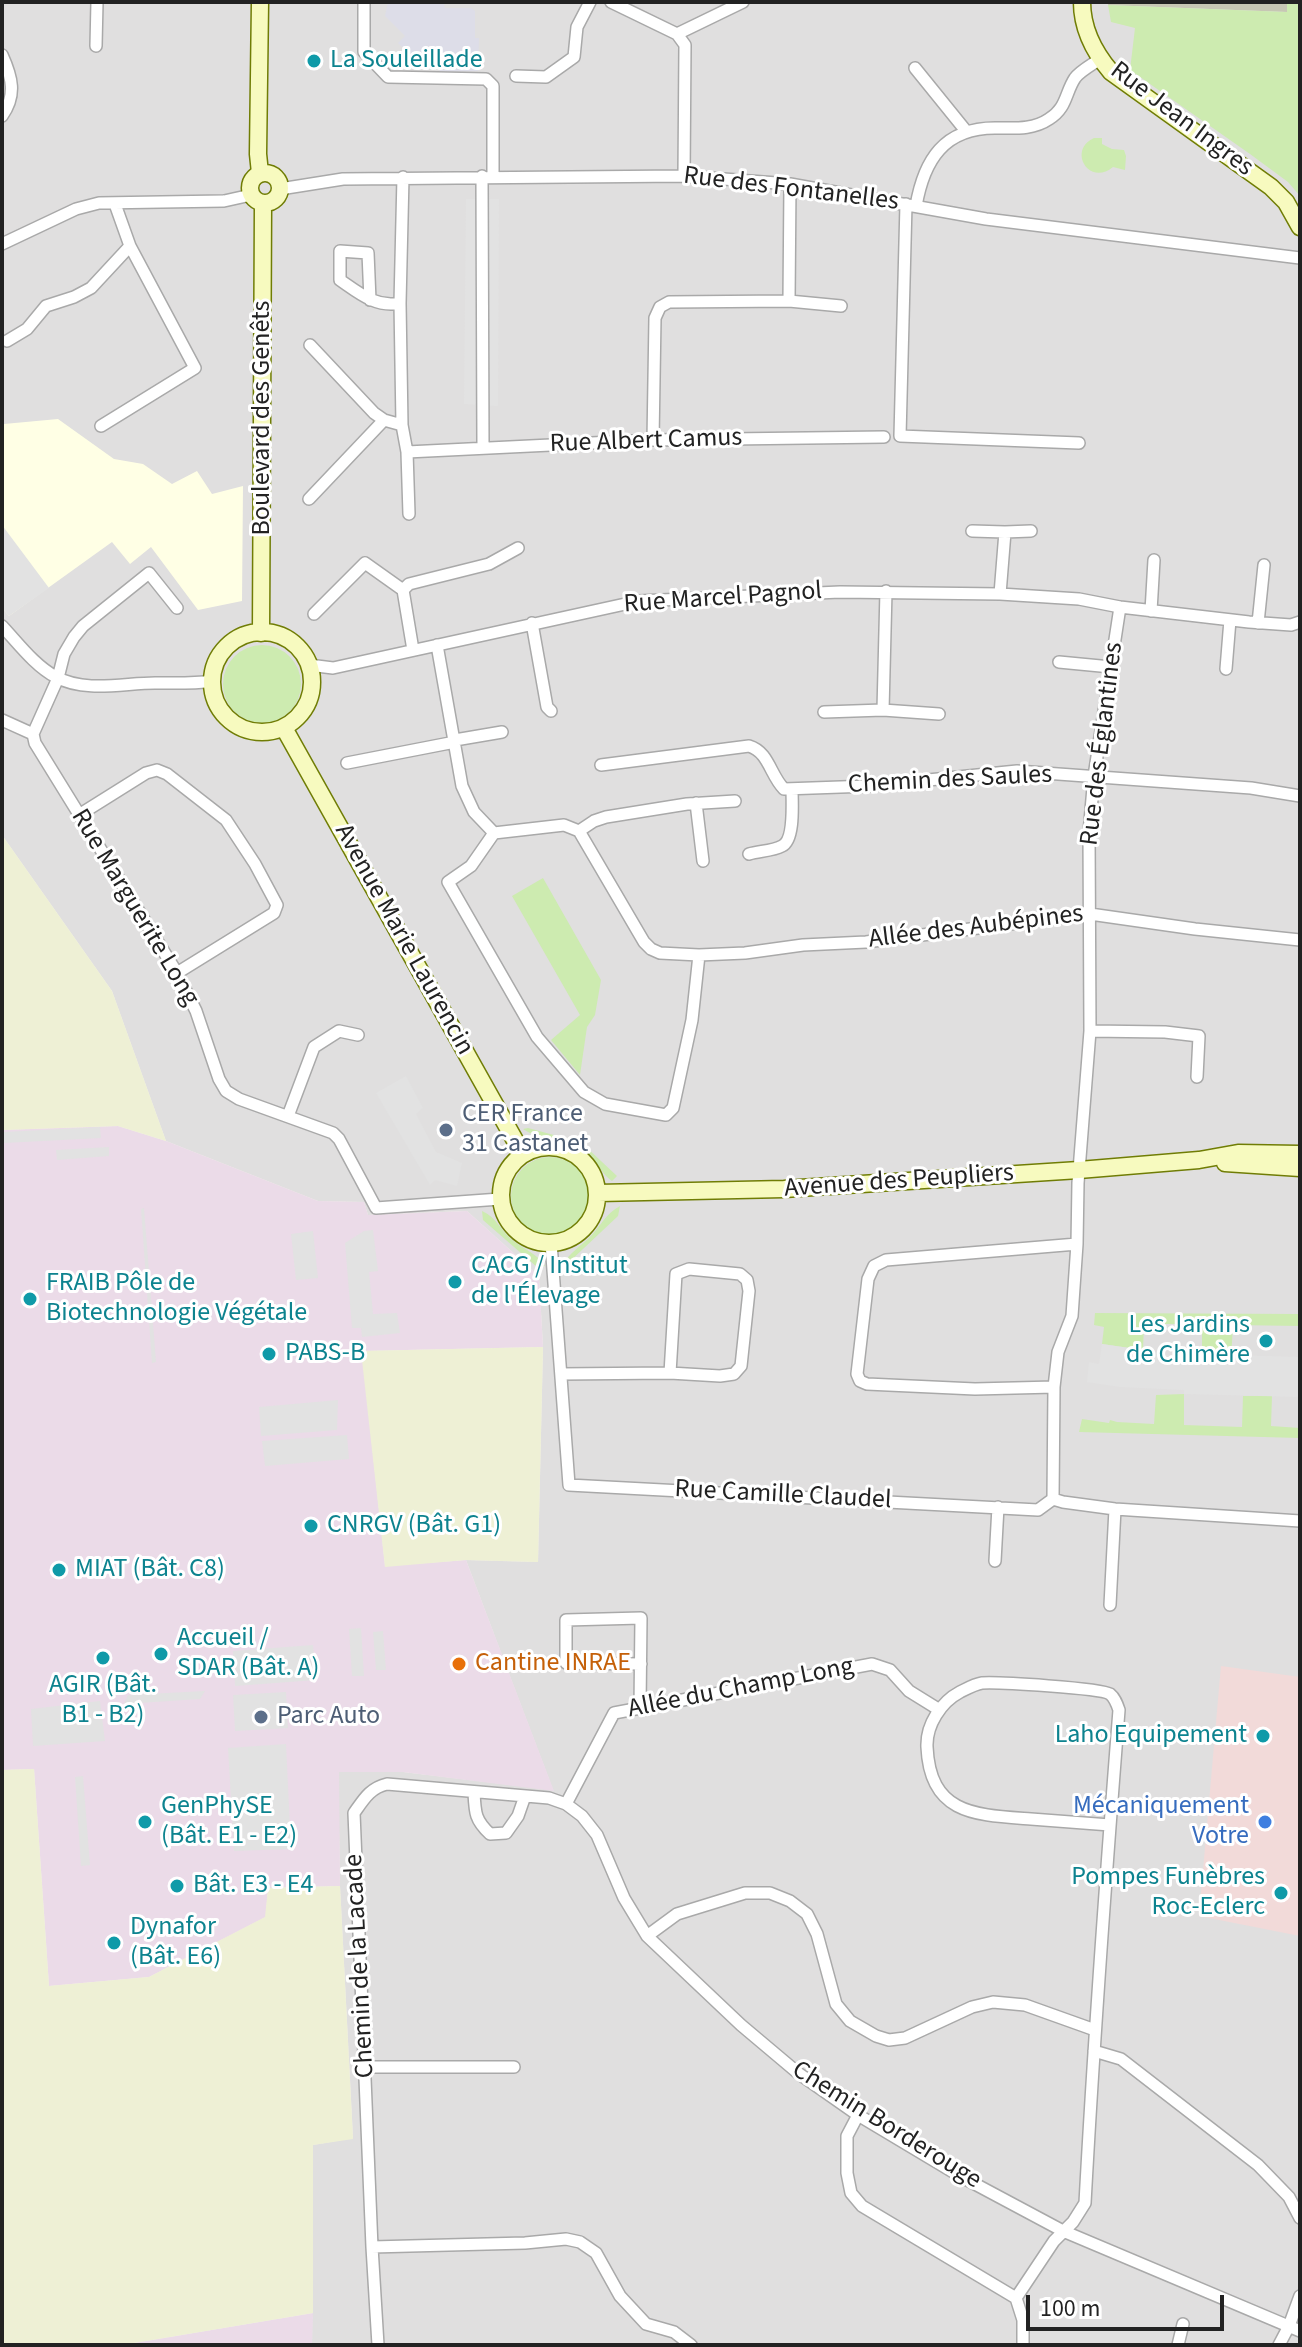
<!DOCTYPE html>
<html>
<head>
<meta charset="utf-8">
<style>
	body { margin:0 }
	#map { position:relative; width:1302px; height:2347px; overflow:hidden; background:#f2efe9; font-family:"Source Sans 3",sans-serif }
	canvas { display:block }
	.frame { position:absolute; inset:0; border:4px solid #222; pointer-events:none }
	.scale { position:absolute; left:1026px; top:2295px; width:198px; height:36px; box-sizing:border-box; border:4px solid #222; border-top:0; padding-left:10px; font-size:24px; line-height:28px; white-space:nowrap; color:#222; -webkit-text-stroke:6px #fff; paint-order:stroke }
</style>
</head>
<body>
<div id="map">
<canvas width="1302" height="2347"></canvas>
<div class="frame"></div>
<div class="scale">100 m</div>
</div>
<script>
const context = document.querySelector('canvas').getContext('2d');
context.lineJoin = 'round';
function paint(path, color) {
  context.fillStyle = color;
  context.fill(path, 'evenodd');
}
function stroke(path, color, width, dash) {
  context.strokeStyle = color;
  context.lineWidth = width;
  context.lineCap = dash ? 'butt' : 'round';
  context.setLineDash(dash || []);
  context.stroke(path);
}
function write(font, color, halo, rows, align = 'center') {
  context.font = font + ' "Source Sans 3",sans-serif';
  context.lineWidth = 6;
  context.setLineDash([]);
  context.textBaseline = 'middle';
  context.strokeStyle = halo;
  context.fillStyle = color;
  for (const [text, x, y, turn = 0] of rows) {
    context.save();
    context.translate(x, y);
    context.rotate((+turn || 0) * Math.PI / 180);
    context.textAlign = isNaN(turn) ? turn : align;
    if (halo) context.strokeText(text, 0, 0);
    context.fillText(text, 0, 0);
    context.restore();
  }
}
paint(new Path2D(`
	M2 2H1300V2345H312L313 2145 353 2138 340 1886 338 1772H403L553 1790 466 1560 538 1562 543 1347 539 1276 467 1211 368 1215 364 1202 318 1201 166 1141 112 991 2 835Z`), '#e0dfdf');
paint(new Path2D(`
	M1221 1666 1300 1677V1936L1199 1916Z`), '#f2dad9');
paint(new Path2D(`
	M118 1126 166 1141 318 1201 364 1202 368 1215 467 1211 539 1276 543 1347 362 1351 385 1566 466 1560 554 1791 403 1772H339L340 1886 268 1888 266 1917 149 1977 49 1986 34 1769 2 1770V1130Z
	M313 2313 312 2345H122Z`), '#ebdbe8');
paint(new Path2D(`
	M58 419 114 459 143 464 172 484 197 471 212 494 243 486 242 601 198 610 151 547 130 564 112 542 9 616 2 608V453L4 424Z`), '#ffffe5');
paint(new Path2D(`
	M1109 2H1287V12L1108 5Z`), '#c7c7b4');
paint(new Path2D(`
	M2 835 112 991 166 1141 118 1126 2 1130Z
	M543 1347 538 1562 466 1560 385 1567 361 1351Z
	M34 1769 49 1986 149 1977 265 1917 268 1888 340 1886 353 2139 313 2145V2313L122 2345H2V1770Z`), '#eef0d5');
paint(new Path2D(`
	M1287 2H1300V196L1288 182 1250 154 1130 70 1135 28 1111 22 1108 5 1287 12Z
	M1094 138H1102V144L1112 149 1124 150 1126 156 1125 170 1113 167C1089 187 1067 150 1094 138Z
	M223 684a39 39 0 1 1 78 0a39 39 0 1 1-78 0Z
	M543 878 601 980 595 1015 587 1027 580 1075 551 1040 580 1015 512 896Z
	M528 1128 576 1141 585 1146 617 1176 612 1181C598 1171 594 1153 578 1144 560 1136 540 1141 523 1129Z
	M511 1196a39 39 0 1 1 78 0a39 39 0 1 1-78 0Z
	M620 1206 618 1216 566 1265H562C570 1253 579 1247 589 1238 601 1226 605 1214 620 1206Z
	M482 1211C496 1217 500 1229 510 1238 522 1249 536 1252 545 1266L537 1267 483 1220Z
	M1095 1313 1300 1314V1326L1233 1325 1231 1359H1215L1214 1355H1202V1324H1144L1143 1350 1102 1344 1104 1327 1094 1325Z
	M1184 1394V1425L1242 1427 1243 1396H1272L1271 1426 1300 1428V1438L1079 1432 1082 1419 1109 1423 1110 1420 1117 1422 1154 1424 1156 1395Z`), '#cdebb0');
paint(new Path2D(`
	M466 199H499L498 406 464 404Z
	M2 525 49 588 9 616 2 608Z
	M406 1076 423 1108 416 1114 436 1152 462 1163 457 1186 435 1180 430 1185 376 1093Z
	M100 1127 101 1138 4 1143V1132Z
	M109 1147V1156L57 1160 56 1150Z
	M144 1208 156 1362 152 1363 141 1209Z
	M373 1230 378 1271 369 1272 373 1314 397 1313 400 1333 362 1337 361 1328H352L345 1243 364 1231Z
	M313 1231 318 1278 296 1280 291 1234Z
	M1102 1344 1143 1350 1144 1355H1214L1215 1359H1231V1355L1300 1357V1397L1184 1394V1390L1120 1387 1087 1382 1089 1362 1099 1364Z
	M338 1400 337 1430 261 1436 259 1407Z
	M347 1435 349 1459 265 1466 262 1441Z
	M361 1628 364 1676H352L349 1629Z
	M383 1631 386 1670H376L373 1632Z
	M313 1645 316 1680 235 1686 233 1651Z
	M205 1691 200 1699 124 1704 128 1695Z
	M286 1692 288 1728 235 1731 233 1695Z
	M100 1701 105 1741 33 1746 31 1709Z
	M286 1744 291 1849 234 1851 228 1748Z
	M83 1776 90 1865 81 1866 75 1777Z`), '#e2e2e2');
paint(new Path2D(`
	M388 2 444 4 445 8H471L475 11V38H479L478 71 441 72 421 52 414 59 398 43 405 36 385 16Z`), '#dddde8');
const street = new Path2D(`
	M364 2V52L388 77 486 79 493 86V176
	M611 2 677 34 685 45 684 176
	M677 34 743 2
	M96 46 97 2
	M2 55C12 77 17 95 2 116
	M915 68 966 131
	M516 76 546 77 574 57 577 27 590 2
	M482 176 483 448
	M403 177 400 303 402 425 407 452 653 440 884 437
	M280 189 343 179 684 176 790 184 986 219 1300 258
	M906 204 900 436 1079 443
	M916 206C924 160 944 128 995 128 1014 128 1033 130 1049 119 1067 108 1065 93 1075 78 1080 71 1093 64 1100 59
	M2 244 76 209 99 203 224 201 251 195
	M370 300 368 253 340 251V280C359 293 376 308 400 303
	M789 301 841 306
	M7 341 27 329 46 306 74 297 91 288 130 246
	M310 345 374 413 384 420 402 425
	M101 426 195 368 130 246 115 204
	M653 440 655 318 660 307 669 302 789 301 790 184
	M407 452 409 514
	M309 499 384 420
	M972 531 1005 532
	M1000 594 1005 532 1031 531
	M1151 611 1154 560
	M314 614 365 563 403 590
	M532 623 547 707 551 711
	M1258 623 1264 565
	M2 626C18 643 35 666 56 677 86 693 124 683 155 683 175 683 192 684 212 681
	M437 645 462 786 474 812 494 833 564 825 579 831 644 942 651 949 660 953 699 955 745 953 803 945 866 942 1090 914 1195 929 1300 940
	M413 650 403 590 409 584 489 564 518 548
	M1059 662 1111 667
	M309 665 333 668 639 601 840 592 1000 594 1079 599 1120 607 1249 622 1291 625 1300 622
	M1226 669 1230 620
	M883 710 886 591
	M824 712 883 710 939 714
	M2 720 33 734
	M33 734 35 743 177 973 196 1011 219 1079 226 1091 239 1099 333 1133 339 1139 376 1208 500 1199
	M33 734 58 678 64 654 74 637 83 626 149 573 177 608
	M455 740 502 732
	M347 763 455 742
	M601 765 749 746C769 752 770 775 784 789L869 786 1017 771 1251 788 1300 796
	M696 803 703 861
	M79 815 146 773 157 770 167 774 226 820 255 864 277 905 274 913 177 973
	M579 831 594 821 606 817 687 804 735 801
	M494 833 471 866 448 882 537 1037 584 1092 605 1104 666 1115 673 1108 692 1020 699 955
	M749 854C759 851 773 851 782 846 795 840 792 802 792 789
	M1090 1031 1165 1032 1199 1036 1197 1077
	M288 1116 314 1047 339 1031 358 1035
	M551 1243 569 1485 1038 1510 1053 1499 1063 1502 1115 1509 1300 1521
	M561 1374 670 1373 720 1376 734 1374 741 1366 749 1291 747 1280 740 1274 689 1269 676 1274 670 1373
	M1054 1387 975 1389 867 1384 860 1381 857 1374 868 1279 874 1266 886 1260 1077 1244
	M1053 1499 1054 1387 1058 1352 1072 1316 1077 1244 1078 1183 1090 1031 1089 833 1094 776 1120 607
	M995 1561 998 1507
	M1110 1605 1115 1509
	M640 1707 641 1618 566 1620V1663L641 1664
	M474 1792C475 1813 475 1820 490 1834L506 1833 518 1816 525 1796
	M566 1804 614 1713 872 1664 890 1670 909 1691 938 1709
	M647 1936 677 1914 745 1893H770L790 1901 807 1914 817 1934 836 2004 850 2021 876 2036 889 2040 905 2038 972 2007 993 2002 1025 2005 1095 2030
	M1094 2051 1121 2059 1258 2165 1289 2197 1300 2218
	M365 2067H514
	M858 2115 847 2136V2173L851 2193 862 2206 1016 2298
	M372 2247 525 2243 566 2239 580 2242 596 2253 620 2296 646 2324 674 2332 691 2345
	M378 2345 372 2247 354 1813C364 1799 370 1788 387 1784L549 1798 566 1804 582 1816 597 1835 624 1898 647 1936 741 2025 798 2073 858 2115 960 2176 1063 2231 1300 2331
	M1023 2345V2320L1016 2298 1054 2241 1073 2222 1085 2203C1094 2038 1106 1874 1119 1710 1117 1704 1115 1698 1110 1694 1100 1688 998 1682 982 1683 975 1684 966 1689 960 1692 941 1702 926 1725 927 1747 930 1815 976 1815 1031 1819 1057 1821 1084 1823 1110 1825
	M1178 2345 1183 2324
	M1279 2345 1289 2326 1300 2296`);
const secondary = new Path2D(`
	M1082 2C1082 29 1094 52 1111 72L1271 187 1286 202 1300 227
	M250 188a15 15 0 1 1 30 0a15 15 0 1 1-30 0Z
	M260 173 258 154 260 2
	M212 682a50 50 0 1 1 100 0a50 50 0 1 1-100 0Z
	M261 633 263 204
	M284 728 522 1153
	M501 1195a48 48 0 1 1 96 0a48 48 0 1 1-96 0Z
	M1225 1163 1300 1168
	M598 1193 784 1189 1079 1170 1199 1160 1238 1153 1300 1154`);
stroke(street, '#a9a9a9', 14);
stroke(secondary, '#707d05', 19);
stroke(street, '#fff', 11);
stroke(secondary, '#f7fabf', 16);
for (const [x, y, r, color] of [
	[314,61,8,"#0f9aa8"],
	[446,1130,8,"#5c6f8a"],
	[455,1282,8,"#0f9aa8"],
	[30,1299,8,"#0f9aa8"],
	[1266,1341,8,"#0f9aa8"],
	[269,1354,8,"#0f9aa8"],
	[311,1526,8,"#0f9aa8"],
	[59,1570,8,"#0f9aa8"],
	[161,1654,8,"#0f9aa8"],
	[103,1658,8,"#0f9aa8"],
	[459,1664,8,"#e8710a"],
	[261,1717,8,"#5c6f8a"],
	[1263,1736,8,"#0f9aa8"],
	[145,1822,8,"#0f9aa8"],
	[1265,1822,8,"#3f7fe0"],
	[177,1886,8,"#0f9aa8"],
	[1281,1893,8,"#0f9aa8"],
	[114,1943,8,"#0f9aa8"]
]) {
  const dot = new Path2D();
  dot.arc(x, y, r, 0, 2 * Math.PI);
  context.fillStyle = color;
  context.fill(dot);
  stroke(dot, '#fff', 3);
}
write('26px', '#0d838f', '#fff', [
	["La Souleillade",330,61],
	["CACG / Institut",471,1267],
	["de l'Élevage",471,1297],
	["FRAIB Pôle de",46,1284],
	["Biotechnologie Végétale",46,1314],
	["Les Jardins",1250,1326,"right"],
	["de Chimère",1250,1356,"right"],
	["PABS-B",285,1354],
	["CNRGV (Bât. G1)",327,1526],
	["MIAT (Bât. C8)",75,1570],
	["Accueil /",177,1639],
	["SDAR (Bât. A)",177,1669],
	["AGIR (Bât.",103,1686,"center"],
	["B1 - B2)",103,1716,"center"],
	["Laho Equipement",1247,1736,"right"],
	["GenPhySE",161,1807],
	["(Bât. E1 - E2)",161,1837],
	["Pompes Funèbres",1265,1878,"right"],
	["Roc-Eclerc",1265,1908,"right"],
	["Bât. E3 - E4",193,1886],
	["Dynafor",130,1928],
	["(Bât. E6)",130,1958]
], 'left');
write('26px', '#222', '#fff', [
	["Rue Jean Ingres",1181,120,37],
	["Rue des Fontanelles",791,190,7],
	["Boulevard des Genêts",263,418,-90],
	["Rue Albert Camus",646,442,-2],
	["Rue Marcel Pagnol",723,599,-4],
	["Rue des Églantines",1103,744,-83],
	["Chemin des Saules",950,781,-3],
	["Rue Marguerite Long",134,908,59],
	["Allée des Aubépines",976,928,-7],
	["Avenue Marie Laurencin",403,940,61],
	["Avenue des Peupliers",899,1182,-4],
	["Rue Camille Claudel",783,1496,3],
	["Allée du Champ Long",741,1689,-11],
	["Chemin de la Lacade",361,1966,-93],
	["Chemin Borderouge",886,2126,32]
]);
write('26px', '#4e5e75', '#fff', [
	["CER France",462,1115],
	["31 Castanet",462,1145],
	["Parc Auto",277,1717]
], 'left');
write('26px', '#c56008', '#fff', [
	["Cantine INRAE",475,1664]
], 'left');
write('26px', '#366cbe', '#fff', [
	["Mécaniquement",1249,1807],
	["Votre",1249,1837]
], 'right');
</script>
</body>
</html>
